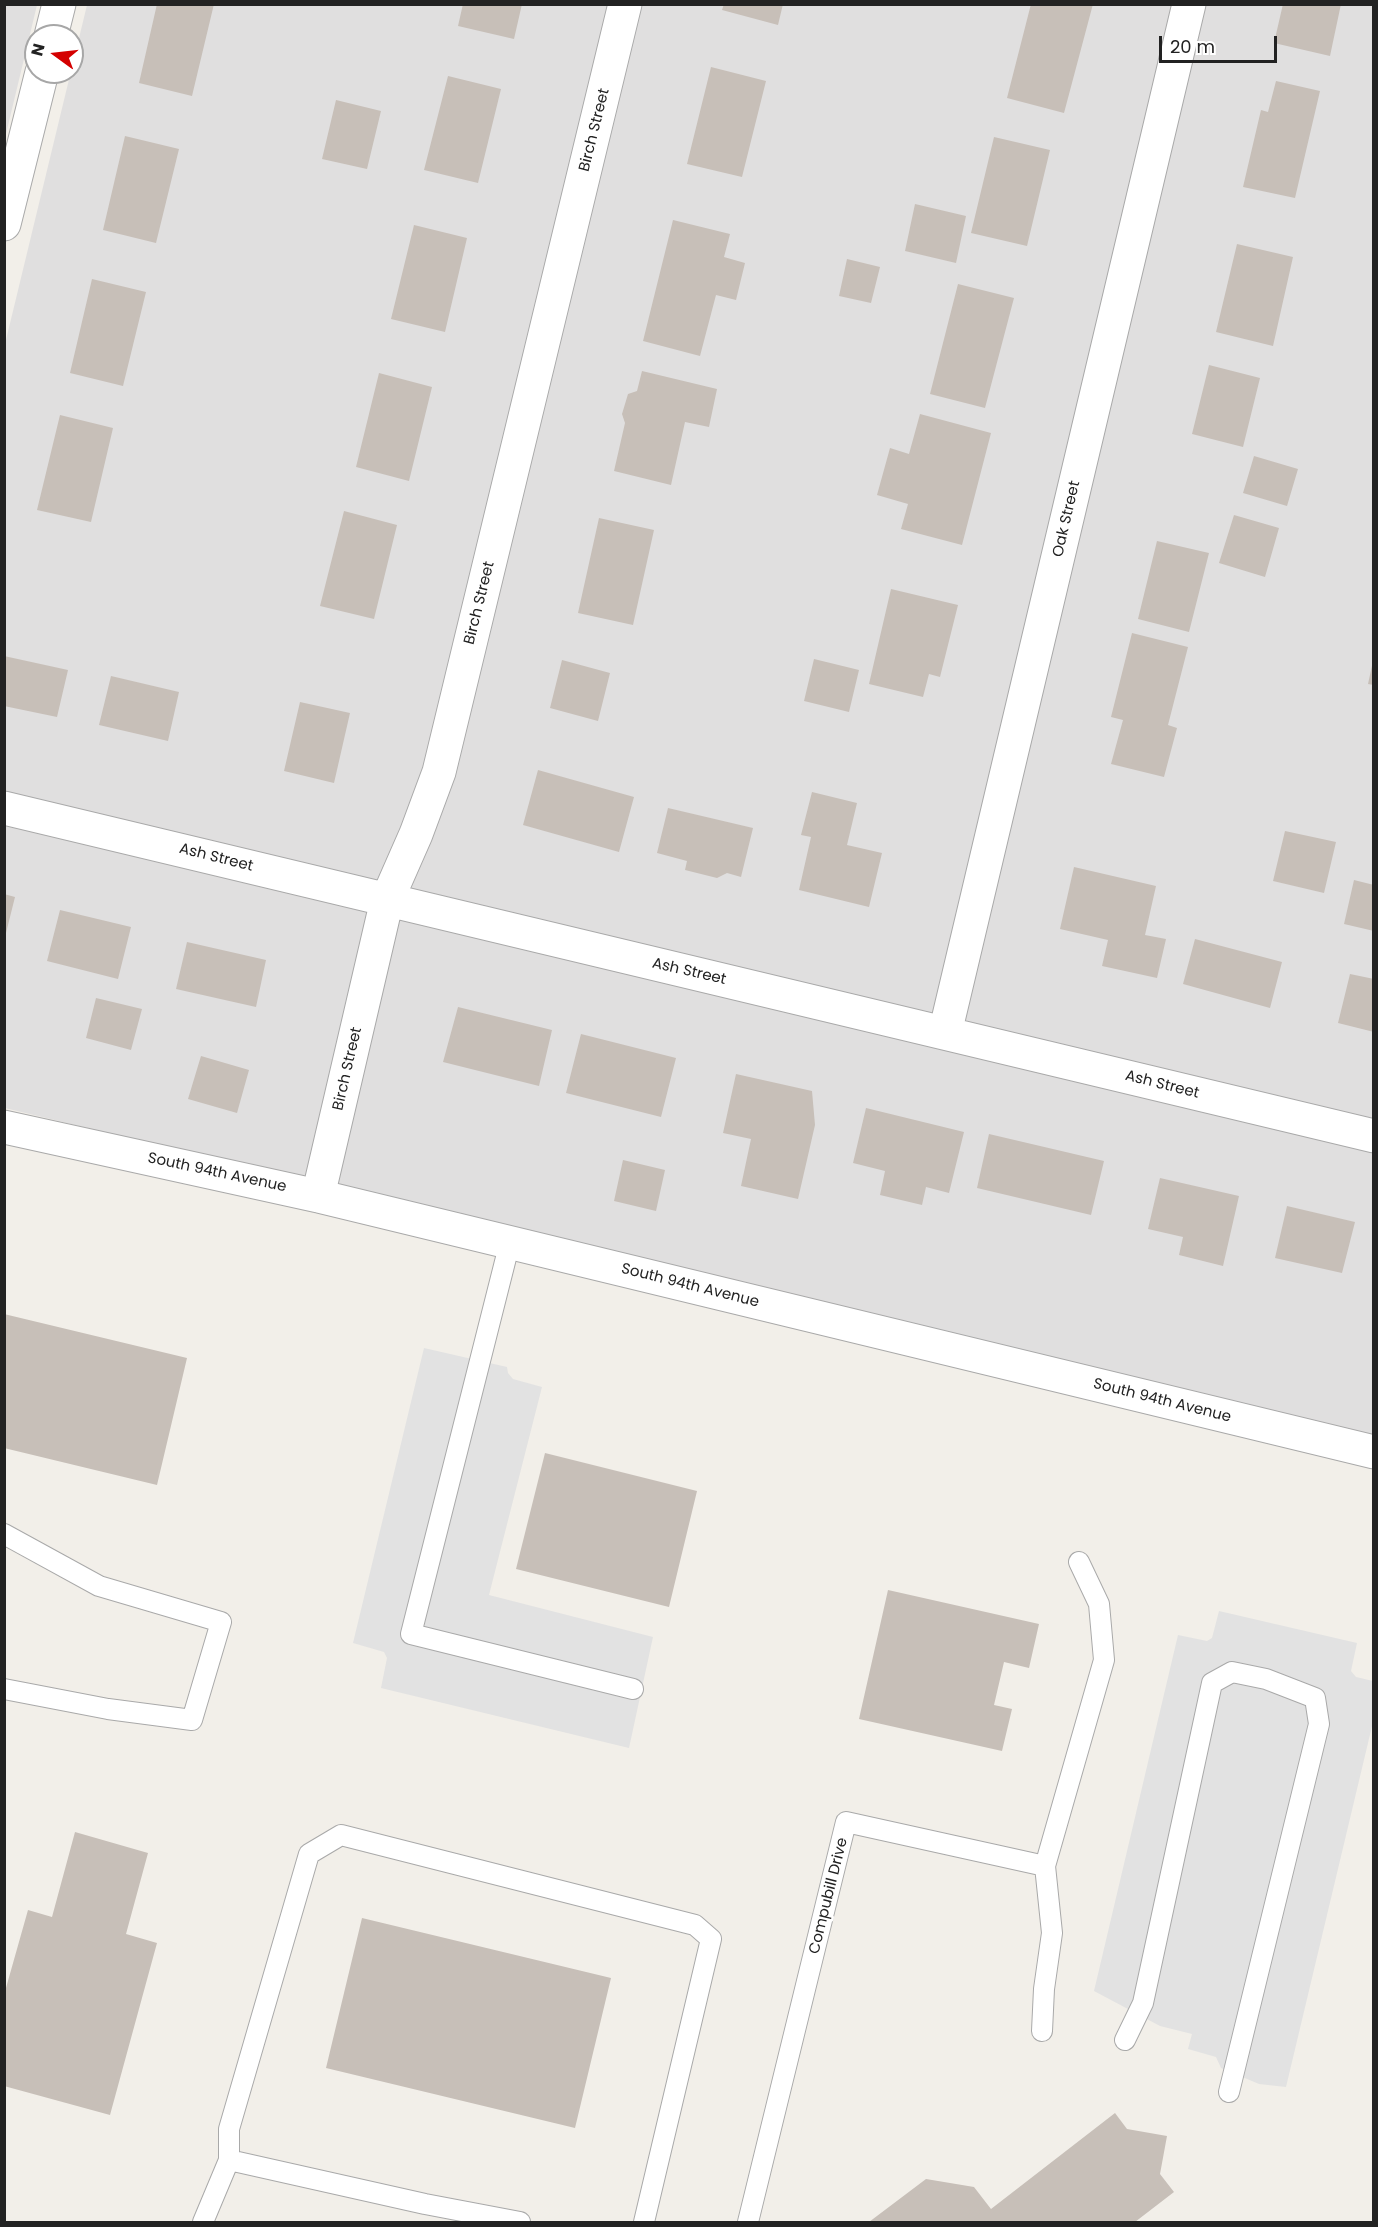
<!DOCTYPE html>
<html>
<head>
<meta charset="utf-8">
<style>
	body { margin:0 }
	#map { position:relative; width:1378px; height:2227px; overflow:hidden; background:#f2efe9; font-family:Poppins,sans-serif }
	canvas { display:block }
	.frame { position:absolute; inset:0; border:6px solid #222; pointer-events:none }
	.north { position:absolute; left:24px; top:24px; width:60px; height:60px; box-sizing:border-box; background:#fff; border:2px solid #a7a7a7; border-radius:50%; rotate:285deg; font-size:16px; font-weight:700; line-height:24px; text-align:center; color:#222 }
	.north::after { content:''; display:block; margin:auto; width:21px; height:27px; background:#d40000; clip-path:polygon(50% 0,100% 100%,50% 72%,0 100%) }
	.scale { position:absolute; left:1159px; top:36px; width:118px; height:27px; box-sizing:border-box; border:3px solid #222; border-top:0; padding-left:8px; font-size:18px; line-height:21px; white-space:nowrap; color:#222; -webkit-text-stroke:4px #fff; paint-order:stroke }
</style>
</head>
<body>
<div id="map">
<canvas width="1378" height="2227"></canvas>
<div class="frame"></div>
<div class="north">N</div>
<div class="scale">20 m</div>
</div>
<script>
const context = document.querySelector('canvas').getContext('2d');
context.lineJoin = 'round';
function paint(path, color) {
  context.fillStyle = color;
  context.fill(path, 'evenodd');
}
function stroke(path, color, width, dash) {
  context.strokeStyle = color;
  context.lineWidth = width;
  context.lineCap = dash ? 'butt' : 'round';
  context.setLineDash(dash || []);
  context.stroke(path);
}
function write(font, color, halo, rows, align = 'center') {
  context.font = font + ' Poppins,sans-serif';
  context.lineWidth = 5;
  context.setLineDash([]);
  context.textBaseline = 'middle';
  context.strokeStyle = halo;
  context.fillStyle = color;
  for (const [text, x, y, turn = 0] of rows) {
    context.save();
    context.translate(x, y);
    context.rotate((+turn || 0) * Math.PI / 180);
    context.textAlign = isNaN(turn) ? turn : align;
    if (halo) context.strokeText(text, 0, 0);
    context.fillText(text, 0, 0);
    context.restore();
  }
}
paint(new Path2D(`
	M5 4 37 5 5 138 4 5Z
	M87 5H1373V1440L5 1108V344Z`), '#e0dfdf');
paint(new Path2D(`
	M424 1348 507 1367 508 1373 513 1379 542 1387 489 1595 653 1637 629 1748 381 1688 387 1658 384 1652 353 1643Z
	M1219 1611 1357 1643 1351 1671 1356 1677 1373 1681V1722L1286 2087 1259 2084 1221 2068 1216 2057 1188 2049 1192 2034 1160 2026 1094 1991 1178 1635 1207 1641 1212 1638Z`), '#e2e2e2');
paint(new Path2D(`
	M157 4H214L192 96 139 83Z
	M463 4H522L514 39 458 26Z
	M724 4H783L778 25 722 10Z
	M1031 4H1093L1064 113 1007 98Z
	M1283 4H1341L1330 56 1274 43Z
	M711 67 766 81 742 177 687 164Z
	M448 76 501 89 478 183 424 170Z
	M1276 81 1320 91 1295 198 1243 187 1261 110 1268 112Z
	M336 100 381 111 367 169 322 159Z
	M125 136 179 149 156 243 103 230Z
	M994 137 1050 150 1027 246 971 233Z
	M915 204 966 216 956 263 905 251Z
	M673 220 730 234 724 257 745 263 736 300 716 295 700 356 643 341Z
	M414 225 467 238 445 332 391 319Z
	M1237 244 1293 257 1273 346 1216 332Z
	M847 259 880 267 871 303 839 296Z
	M92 279 146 292 123 386 70 373Z
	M958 284 1014 298 985 408 930 394Z
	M1209 365 1260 378 1243 447 1192 434Z
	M642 371 717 389 709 427 685 422 671 485 614 471 625 423 622 414 628 394 637 391Z
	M379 373 432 387 409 481 356 467Z
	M920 414 991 433 962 545 901 529 908 504 877 495 890 448 909 454Z
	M60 415 113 428 91 522 37 510Z
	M1254 456 1298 469 1287 506 1243 493Z
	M344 511 397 525 374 619 320 606Z
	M1234 515 1279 528 1265 577 1219 563Z
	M599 518 654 530 633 625 578 613Z
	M1157 541 1209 553 1189 632 1138 619Z
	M891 589 958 605 940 677 929 674 923 697 869 684Z
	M1132 633 1188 647 1168 725 1177 728 1164 777 1111 764 1123 720 1111 717Z
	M4 656 68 670 57 717 4 706Z
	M814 659 859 670 849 712 804 701Z
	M562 660 610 673 598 721 550 708Z
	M1373 661H1374V685L1368 684Z
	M111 676 179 692 168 741 99 725Z
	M300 702 350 713 334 783 284 771Z
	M538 770 634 797 619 852 523 825Z
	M812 792 857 803 847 845 882 853 869 907 799 890 811 837 801 835Z
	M668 808 753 828 741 877 727 873 717 878 685 870 687 861 657 853Z
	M1285 831 1336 842 1324 893 1273 881Z
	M1074 867 1156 886 1145 935 1166 939 1157 978 1102 966 1108 940 1060 929Z
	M1354 880 1374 885V931L1344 924Z
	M4 894 15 897 5 937H4Z
	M60 910 131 927 118 979 47 961Z
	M1195 939 1282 962 1270 1008 1183 984Z
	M187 942 266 960 256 1007 176 989Z
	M1350 974 1374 979V1032L1338 1023Z
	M96 998 142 1009 131 1050 86 1038Z
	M458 1007 552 1030 539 1086 443 1062Z
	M581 1034 676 1058 661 1117 566 1093Z
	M201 1056 249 1070 237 1113 188 1099Z
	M736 1074 812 1091 815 1125 798 1199 741 1186 751 1139 723 1133Z
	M866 1108 964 1132 949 1193 926 1187 922 1205 880 1195 885 1171 853 1163Z
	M989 1134 1104 1161 1091 1215 977 1188Z
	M623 1160 665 1170 656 1211 614 1201Z
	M1160 1178 1239 1196 1223 1266 1179 1255 1183 1237 1148 1229Z
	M1287 1206 1355 1222 1342 1273 1275 1258Z
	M4 1314 187 1358 157 1485 4 1448Z
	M545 1453 697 1491 669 1607 516 1569Z
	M888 1590 1039 1624 1029 1668 1004 1662 994 1705 1012 1709 1002 1751 859 1719Z
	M75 1832 148 1853 126 1934 157 1943 110 2115 4 2086V1995L28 1910 52 1917Z
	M362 1918 611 1978 575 2128 326 2068Z
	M1115 2113 1127 2129 1167 2136 1160 2174 1174 2192 1135 2222H869L926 2179 974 2187 991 2209Z`), '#c7bfb8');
const service = new Path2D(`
	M510 1242 411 1634 633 1689
	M4 1534 99 1586 221 1622 192 1720 108 1709 4 1689
	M1045 1866 1104 1660 1099 1604 1079 1562
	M1125 2040 1143 2003 1212 1683 1232 1672 1266 1679 1315 1698 1319 1724 1229 2092
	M229 2160 425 2204 520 2222
	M203 2222 229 2160V2129L309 1854 341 1835 695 1925 711 1939 644 2222
	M748 2222 846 1822 1045 1866 1052 1933 1044 1989 1042 2031`);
const minor = new Path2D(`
	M51 36 59 4
	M4 224 42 72
	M4 808 1374 1136
	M945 1033 1189 4
	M4 1127 318 1196 1374 1452
	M318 1196 387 900 416 834 439 772 625 4`);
stroke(service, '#a9a9a9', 22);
stroke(minor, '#a9a9a9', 35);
stroke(service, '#fff', 20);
stroke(minor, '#fff', 33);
write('15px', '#222', '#fff', [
	["Birch Street",595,130,-76],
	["Oak Street",1067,519,-77],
	["Birch Street",480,603,-76],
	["Ash Street",216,858,14],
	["Ash Street",689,972,13],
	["Birch Street",348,1069,-77],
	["Ash Street",1162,1085,14],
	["South 94th Avenue",217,1173,12],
	["South 94th Avenue",690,1286,14],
	["South 94th Avenue",1162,1401,14],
	["Compubill Drive",829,1896,-76]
]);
</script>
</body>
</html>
